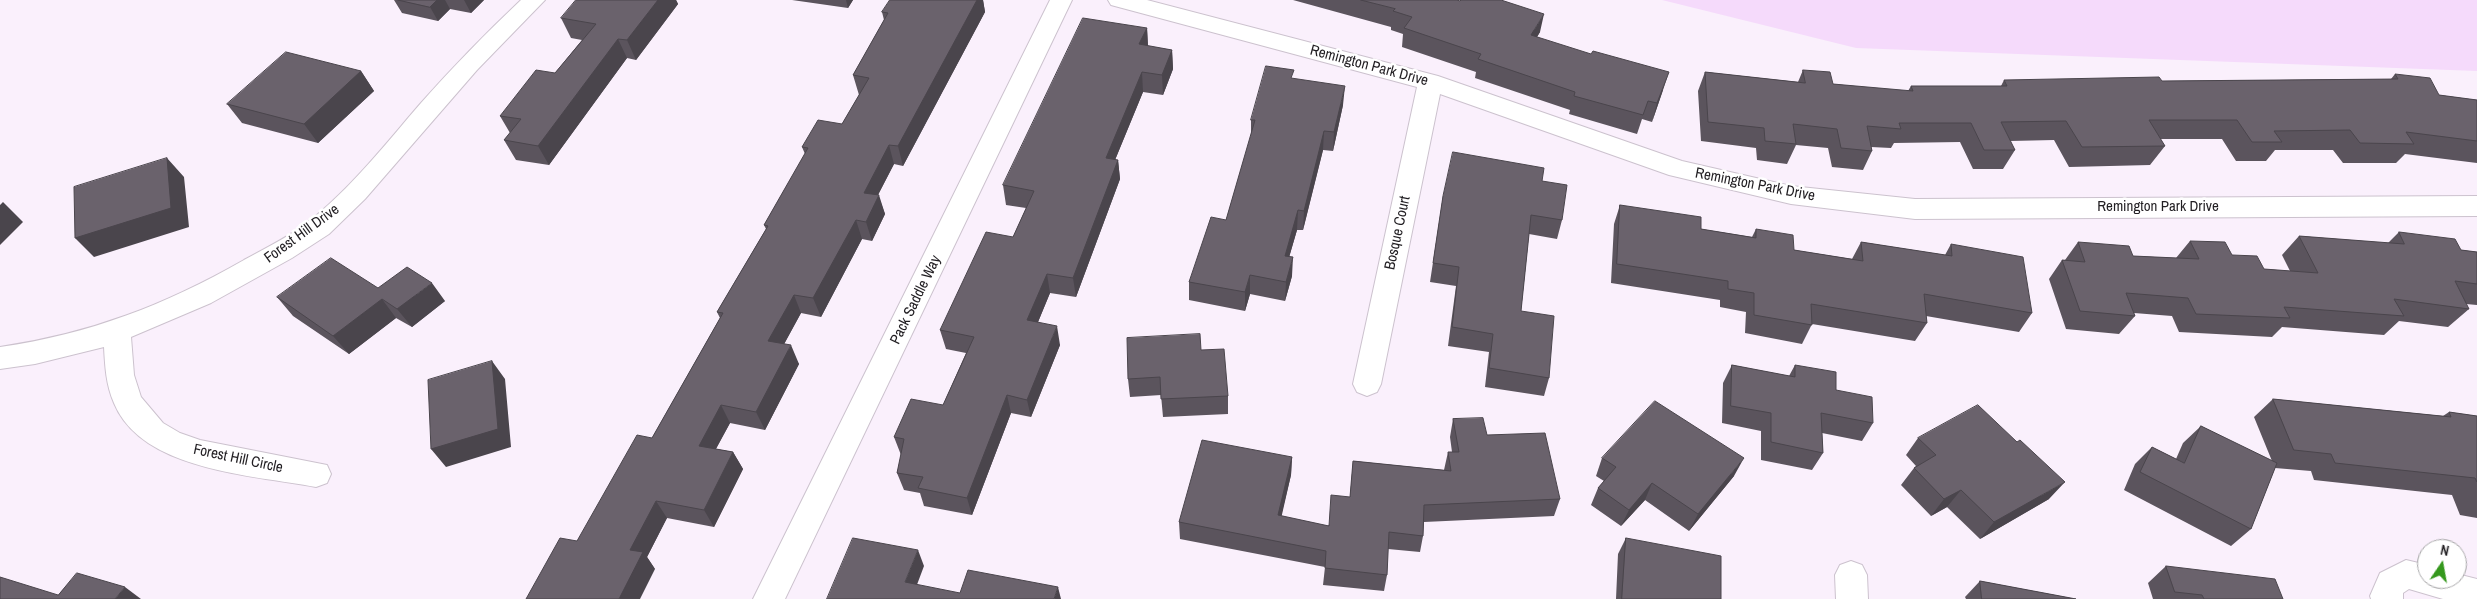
<!DOCTYPE html>
<html>
<head>
<meta charset="utf-8">
<style>
	body { margin:0 }
	#map { position:relative; width:2477px; height:599px; overflow:hidden; background:#faf0fc; font-family:"Archivo Narrow",sans-serif }
	canvas { display:block }
	.north { position:absolute; left:2417px; top:539px; width:50px; height:50px; box-sizing:border-box; background:#fff; border:1px solid #a6a5a7; border-radius:50%; rotate:12deg; font-size:14px; font-weight:700; line-height:20px; text-align:center; color:#211e22 }
	.north::after { content:''; display:block; margin:auto; width:18px; height:22px; background:#35981d; clip-path:polygon(50% 0,100% 100%,50% 72%,0 100%) }
</style>
</head>
<body>
<div id="map">
<canvas width="2477" height="599"></canvas>
<div class="north">N</div>
</div>
<script>
const context = document.querySelector('canvas').getContext('2d');
context.lineJoin = 'round';
function paint(path, color) {
  context.fillStyle = color;
  context.fill(path, 'evenodd');
}
function stroke(path, color, width, dash) {
  context.strokeStyle = color;
  context.lineWidth = width;
  context.lineCap = dash ? 'butt' : 'round';
  context.setLineDash(dash || []);
  context.stroke(path);
}
function write(font, color, halo, rows, align = 'center') {
  context.font = font + ' "Archivo Narrow",sans-serif';
  context.lineWidth = 5;
  context.setLineDash([]);
  context.textBaseline = 'middle';
  context.strokeStyle = halo;
  context.fillStyle = color;
  for (const [text, x, y, turn = 0] of rows) {
    context.save();
    context.translate(x, y);
    context.rotate((+turn || 0) * Math.PI / 180);
    context.textAlign = isNaN(turn) ? turn : align;
    if (halo) context.strokeText(text, 0, 0);
    context.fillText(text, 0, 0);
    context.restore();
  }
}
paint(new Path2D(`
	M1662 0H2477V71L1856 48Z`), '#f5dafb');
const street = new Path2D(`
	M521 0H545L477 70 365 199 329 234 292 258 211 303 131 337 134 375 141 397 163 423 180 433 200 440 327 465 331 474 327 483 316 487C253 475 142 471 114 403 106 385 105 366 104 347L35 364 0 369V347C90 334 165 305 244 260 270 246 296 233 318 214 356 182 388 141 421 103 453 67 486 33 521 0Z
	M1050 0H1072L785 599H753Z
	M1108 0H1147L1438 76 1682 161 1791 186 1915 199 2477 196V216L1915 219 1791 204 1669 175 1440 94 1381 384 1377 392 1367 396 1357 392 1353 384 1417 87 1111 5Z
	M2406 560 2427 565V579H2457V574L2477 579V599H2443L2409 589 2403 593V599H2371L2370 596 2380 573Z
	M1851 561 1862 565 1867 575 1868 599H1836L1835 575 1840 565Z`);
stroke(street, '#ccc2ce', 2);
paint(street, '#fff');
paint(new Path2D(`
	M394 0H484L471 13 450 9 438 21 402 13Z
	M658 0H676L678 4 636 60 627 58 549 165 516 160 504 140 510 133 500 116 555 73 582 40 571 38 561 18Z
	M792 0H853L848 8Z
	M890 0H983L985 12 903 166 894 164 878 195 885 214 872 241 862 239 821 317 801 313 784 344 799 364 765 430 730 423 716 449 733 452 743 469 714 527 667 518 647 557 655 569 577 541 652 438 720 318 717 312 766 229 764 225 805 154 802 147 842 124 859 95 853 75 884 20 882 12Z
	M1293 0H1457L1540 32 1537 37 1663 90 1652 122 1642 119 1637 134 1569 114 1570 110 1475 78 1476 72 1402 47 1403 34 1391 30V27Z
	M1147 28 1148 46 1172 50 1173 69 1163 95 1143 92 1115 160H1118L1120 179 1076 297 1050 293 1038 322 1060 345 1031 417 1011 413 972 515 924 506 920 493 904 490 897 473 901 455 894 437 943 405 966 353 946 349 940 330 1013 237 1026 208 1006 205 1003 185Z
	M1803 70 1833 84 1908 91 1911 86H2001L2004 80 2162 81 2391 79 2395 74 2439 95 2477 100V163L2405 154 2396 163H2343L2333 150H2275L2266 161H2236L2222 139H2160L2165 146 2150 165 2069 167 2054 140 2010 141 2015 150 2003 169H1973L1960 142 1894 143 1891 148 1871 147 1872 151 1863 170 1832 167 1828 148 1796 145 1787 164 1757 160 1756 148 1701 141 1698 91 1705 72 1798 82Z
	M361 71 374 91 318 143 242 123 227 104Z
	M1294 79 1343 105 1333 151 1323 150 1303 230H1297L1289 257 1292 276 1285 301 1250 294 1245 311 1189 300V282L1226 220 1251 136V120Z
	M1542 181 1562 220 1557 239 1529 234 1521 311 1549 378 1544 396 1485 387 1489 352 1448 346 1456 286 1430 282 1443 196Z
	M1620 205 1701 229 1752 237 1756 229 1794 250 1852 259 1861 242 1945 255 1951 244 2032 313 2019 332 1926 316 1927 323 1915 341 1812 324 1802 344 1745 333 1746 312 1720 307V300L1611 283 1614 224Z
	M2399 232 2461 250 2477 252V305L2466 304 2469 309 2448 327 2399 321 2384 335 2282 327 2272 337 2179 332 2172 316 2134 313 2135 316 2119 334 2066 329 2049 279 2062 260H2065L2078 242 2133 256 2176 258 2190 241 2232 255 2264 269 2290 271 2282 255 2299 236 2388 243Z
	M378 288 445 301 412 327 396 318 349 354 293 316 277 297Z
	M1201 350 1228 396V414L1163 417 1161 395 1130 397 1128 379Z
	M1732 365 1789 376 1795 365 1836 390 1873 423 1862 441 1822 433 1823 453 1812 470 1761 460V431L1722 423 1723 383Z
	M2273 399 2443 416 2449 412 2477 416V518L2460 515 2452 495 2314 480 2311 471 2275 468 2251 529 2231 546 2124 490 2135 464 2152 447 2176 459 2183 443 2201 426 2272 461 2254 417Z
	M1453 419 1487 435 1560 499 1554 516 1424 522 1423 536 1420 552 1388 549 1387 575 1384 591 1323 585 1325 567 1180 539 1179 522 1292 457 1291 475 1281 516 1328 526 1350 497 1353 461 1444 470 1448 452H1452L1450 437Z
	M1918 438 2049 499 1980 539 1947 507 1931 516 1901 485 1914 468 1916 466 1906 455Z
	M1602 458 1734 476 1689 531 1645 500 1621 526 1591 505 1598 488 1604 481 1596 476Z
	M1626 538 1721 599H1616L1618 554Z
	M2166 566 2283 599H2153L2148 583Z
	M1980 581 2076 599H1966L1965 597Z`), '#5b545d');
paint(new Path2D(`
	M437 0H445L450 9 438 21 430 7Z
	M464 0H484L471 13Z
	M658 0H676L678 4 636 60 627 40Z
	M846 0H853L848 8Z
	M977 0H983L985 12 903 166 898 146Z
	M1544 14 1540 32 1527 53 1531 35Z
	M1147 28 1148 47 1139 44Z
	M618 39 627 58 549 165 538 146Z
	M1172 50 1173 69 1163 95 1162 75Z
	M361 71 374 91 318 143 304 124Z
	M1142 72 1143 92 1108 177 1106 158Z
	M1669 72 1663 90 1652 122 1657 103Z
	M1345 86 1343 105 1333 151 1334 132Z
	M1324 131 1323 150 1303 230 1304 211Z
	M889 145 894 164 869 212 864 193Z
	M167 158 184 177 189 227 94 257 75 238Z
	M1118 160 1120 179 1076 297 1073 278Z
	M879 195 885 214 872 241 866 222Z
	M3 202 23 222 0 245V205Z
	M1298 210 1297 230 1284 275 1285 256Z
	M856 220 862 239 821 317 813 298Z
	M1293 257 1292 276 1285 301 1286 282Z
	M1047 274 1050 293 1031 339 1027 320Z
	M1250 275V294L1245 311V292Z
	M432 283 445 301 412 327 397 309Z
	M794 295 801 313 776 359 768 341Z
	M382 299 396 318 349 354 333 336Z
	M1057 326 1060 345 1031 417 1027 400Z
	M791 345 799 364 765 430 756 412Z
	M492 361 505 379 511 447 446 467 431 449Z
	M1007 395 1011 413 972 515 967 498Z
	M721 405 730 423 708 463 699 446Z
	M733 452 743 469 714 527 704 510Z
	M1292 457 1291 475 1278 532V515Z
	M1744 458 1734 476 1689 531 1698 514Z
	M2065 482 2049 499 1980 539 1994 522Z
	M1652 483 1645 500 1621 526 1629 510Z
	M1961 490 1947 507 1931 516 1944 499Z
	M656 501 667 518 647 557 655 569 640 599H619L630 550Z
	M918 550 924 566 912 598 905 582Z
	M125 587 141 599H115Z
	M1058 587 1061 599H1054Z`), '#4a454c');
const building = new Path2D(`
	M398 0H437L430 7Z
	M576 0H658L627 40 618 39 538 146 504 140 521 119 500 116 536 70 555 73 596 24 561 18Z
	M890 0H977L898 146 889 145 864 193 879 195 866 222 856 220 813 298 794 295 768 341 791 345 756 412 721 405 699 446 733 452 704 510 656 501 630 550 643 552 619 599H526L560 538 577 541 637 435 652 438 723 313 717 312 768 226 764 225 808 148 802 147 818 120 842 124 869 78 853 75 888 13 882 12Z
	M1361 0H1457L1460 1 1461 0H1501L1544 14 1531 35 1591 54 1593 51 1669 72 1657 103 1648 101 1643 115 1574 96 1575 92 1478 59 1481 54 1404 28 1412 17 1393 11 1395 9Z
	M1083 18 1147 28 1139 44 1172 50 1162 75 1142 72 1106 158 1118 160 1073 278 1047 274 1027 320 1057 326 1027 400 1007 395 967 498 918 488 923 477 897 473 904 439 894 437 911 399 943 405 974 337 940 330 986 232 1013 237 1034 191 1003 185Z
	M286 52 361 71 304 124 227 104Z
	M1266 66 1294 70 1291 78 1345 86 1334 132 1324 131 1304 211 1298 210 1285 256 1293 257 1286 282 1250 275 1245 292 1189 282 1211 217 1226 220 1255 120H1251Z
	M1803 70 1830 72 1833 84 1913 91 1911 86H2007L2004 80 2159 77 2162 81 2398 79 2395 74 2430 78 2439 95 2477 100V141L2406 132 2414 144 2360 143 2350 130 2274 131 2282 142H2252L2237 120H2149L2165 146 2082 147 2066 121 2001 122 2015 150H1984L1971 123H1899L1901 129 1867 126 1872 151 1841 148 1837 129 1793 124 1796 144 1765 141 1764 128 1708 122 1705 72 1805 83Z
	M1453 152 1544 168 1542 181 1567 185 1562 220 1531 215 1521 311 1554 316 1549 378 1489 368 1493 334 1452 327 1459 267 1433 263 1443 196Z
	M167 158 171 208 75 238 74 187Z
	M1620 205 1701 217V229L1756 238V229L1793 235 1794 250 1863 261 1861 242 1952 256 1951 244 2023 257 2032 313 1924 294 1927 323 1811 304 1812 325 1754 315V293L1728 289V281L1617 264Z
	M2399 232 2455 239 2461 250 2477 252V284L2455 281 2469 309 2394 299 2404 316 2284 307 2290 318 2196 314 2188 298 2126 293 2135 316 2080 311 2062 260 2085 262 2078 242 2129 246 2133 256 2199 259 2190 241 2225 242 2232 255 2257 256 2264 269 2318 273 2299 236 2404 244Z
	M331 258 378 288 407 267 432 283 397 309 382 299 333 336 277 297Z
	M1200 334 1201 350 1224 349 1228 396 1161 399 1160 377 1128 379 1127 338Z
	M492 361 498 429 431 449 428 380Z
	M1732 365 1795 377V365L1836 372V390L1872 397 1873 423 1821 413 1823 453 1771 442V413L1731 406Z
	M2273 399 2451 417 2449 412 2477 416V482L2475 478 2335 463 2331 454 2294 450Z
	M1655 401 1744 458 1698 514 1652 483 1629 510 1598 488 1616 467 1602 458Z
	M1978 405 2017 442 2020 440 2065 482 1994 522 1961 490 1944 499 1914 468 1936 455 1918 438Z
	M1483 418 1487 435 1545 433 1560 499 1424 505 1423 536 1389 532 1387 575 1325 568 1326 551 1179 522 1202 440 1292 457 1278 515 1329 526 1331 495 1350 497 1353 461 1451 471 1448 452H1459L1453 419Z
	M2201 426 2277 463 2251 529 2140 472 2152 447 2184 463Z
	M853 538 918 550 905 582 960 593 968 570 1058 587 1054 599H827Z
	M1626 538 1721 556V599H1622Z
	M2166 566 2275 579 2283 599H2204L2202 595 2175 592Z
	M77 573 125 587 115 599H0V577L58 595Z
	M1980 581 2076 599H1982Z`);
paint(building, '#6a626c');
stroke(building, '#4a454c', 1);
write('15px', '#211e22', '#fff', [
	["Remington Park Drive",1369,66,15],
	["Remington Park Drive",1755,185,11],
	["Remington Park Drive",2158,207],
	["Bosque Court",1398,233,-78],
	["Forest Hill Drive",302,234,-36],
	["Pack Saddle Way",916,300,-64],
	["Forest Hill Circle",238,459,12]
]);
</script>
</body>
</html>
